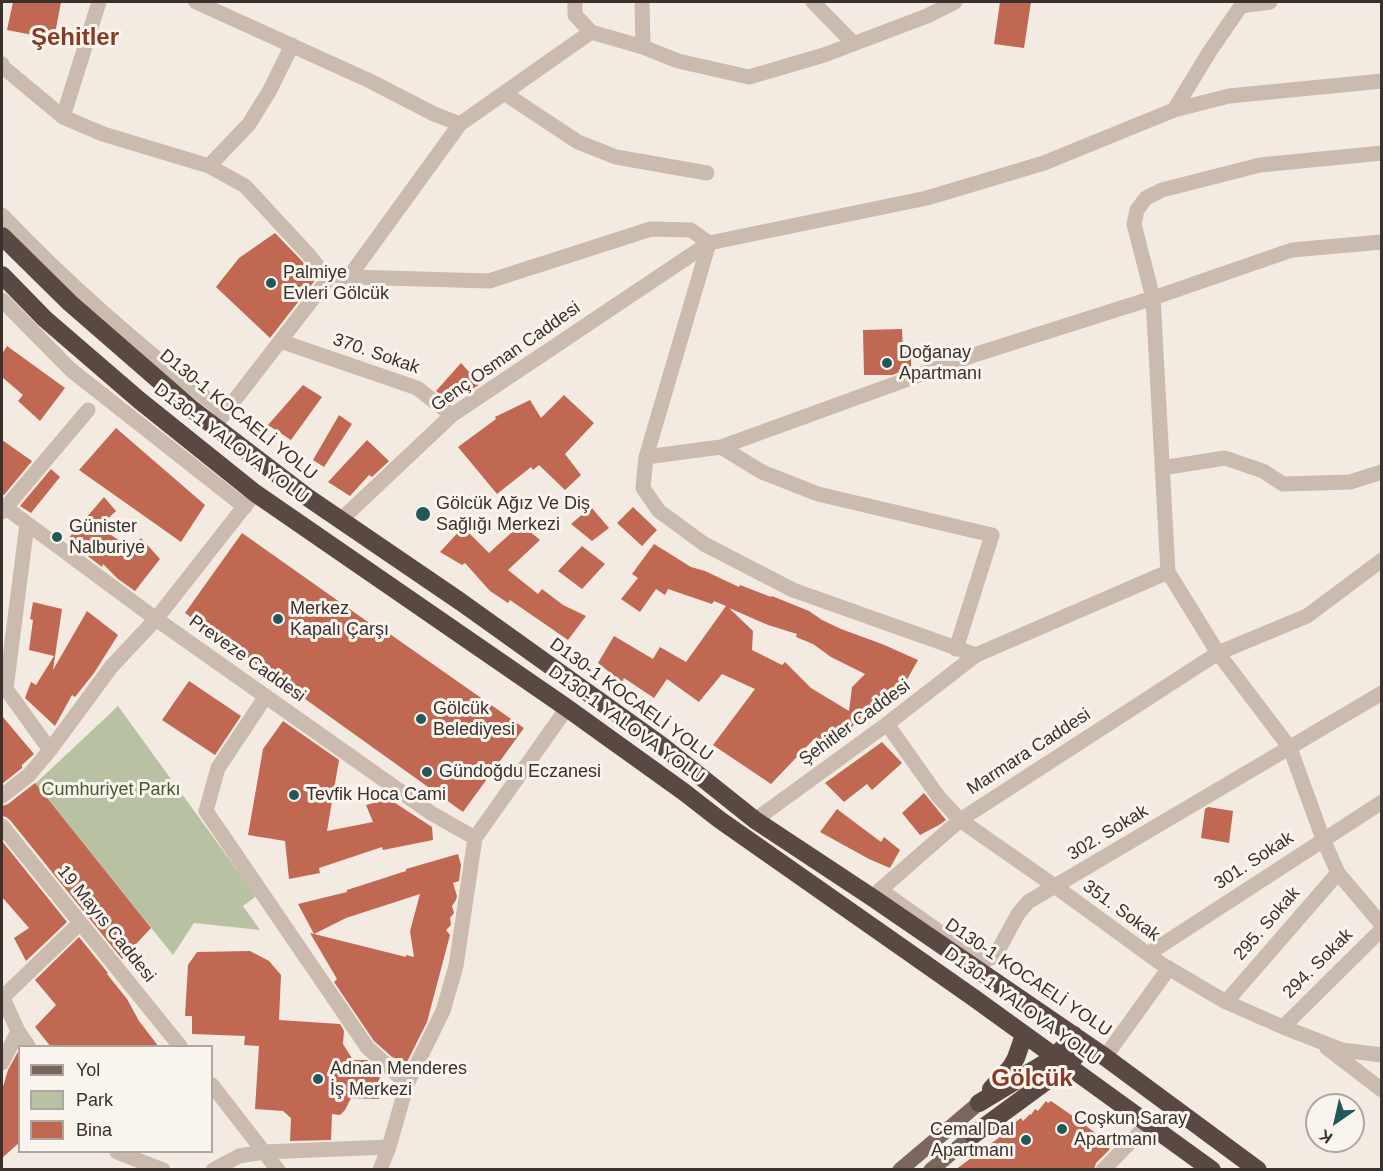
<!DOCTYPE html>
<html>
<head>
<meta charset="utf-8">
<style>
	body { margin:0 }
	#map { position:relative; width:1383px; height:1171px; overflow:hidden; background:#f3eae2; font-family:Arial,sans-serif }
	canvas { display:block }
	.frame { position:absolute; inset:0; border:3px solid #3a302c; pointer-events:none }
	.legend { position:absolute; left:18px; top:1045px; width:195px; height:108px; box-sizing:border-box; background:#faf4ee; border:2px solid #ada6a0; margin:0; padding:8px 10px; list-style:none; font-size:18px; color:#3a302c }
	.legend li { display:flex; align-items:center; gap:12px; height:30px }
	.legend b { width:30px; border:2px solid #ada6a0 }
	.north { position:absolute; left:1305px; top:1093px; width:60px; height:60px; box-sizing:border-box; background:#faf4ee; border:2px solid #ada6a0; border-radius:50%; rotate:214deg; font-size:16px; font-weight:700; line-height:24px; text-align:center; color:#3a302c }
	.north::after { content:''; display:block; margin:auto; width:21px; height:27px; background:#23585a; clip-path:polygon(50% 0,100% 100%,50% 72%,0 100%) }
</style>
</head>
<body>
<div id="map">
<canvas width="1383" height="1171"></canvas>
<div class="frame"></div>
<ul class="legend">
<li><b style="height:8px;background:#7b665e"></b>Yol</li>
<li><b style="height:16px;background:#b8c2a2"></b>Park</li>
<li><b style="height:16px;background:#c06852"></b>Bina</li>
</ul>
<div class="north">K</div>
</div>
<script>
const context = document.querySelector('canvas').getContext('2d');
context.lineJoin = 'round';
function paint(path, color) {
  context.fillStyle = color;
  context.fill(path, 'evenodd');
}
function stroke(path, color, width, dash) {
  context.strokeStyle = color;
  context.lineWidth = width;
  context.lineCap = dash ? 'butt' : 'round';
  context.setLineDash(dash || []);
  context.stroke(path);
}
function write(font, color, halo, rows, align = 'center') {
  context.font = font + ' Arial,sans-serif';
  context.lineWidth = 6;
  context.setLineDash([]);
  context.textBaseline = 'middle';
  context.strokeStyle = halo;
  context.fillStyle = color;
  for (const [text, x, y, turn = 0] of rows) {
    context.save();
    context.translate(x, y);
    context.rotate((+turn || 0) * Math.PI / 180);
    context.textAlign = isNaN(turn) ? turn : align;
    if (halo) context.strokeText(text, 0, 0);
    context.fillText(text, 0, 0);
    context.restore();
  }
}
paint(new Path2D(`
	M118 706 256 896 243 906 260 930 194 923 173 955 35 784Z`), '#b8c2a2');
paint(new Path2D(`
	M13 2H61L54 39 7 30Z
	M1000 2H1031L1024 48 994 44Z
	M275 233 302 261 316 279 270 338 216 287 239 258Z
	M902 329 903 352H911V368L892 375H864L863 330Z
	M7 346 65 388 40 421 18 401 23 395 2 377V354Z
	M461 363 480 384 452 403 436 391Z
	M303 385 322 397 291 440 268 425Z
	M564 395 594 423 565 454 581 475 565 490 539 465 533 470 531 467 497 494 458 447 496 419 495 417 530 400 541 418Z
	M339 415 352 424 324 467 313 460Z
	M116 428 205 505 181 542 79 470Z
	M2 440 32 461 4 495 2 494Z
	M367 440 389 461 372 477 369 475 350 496 328 482Z
	M51 469 60 477 31 513 20 506Z
	M104 497 116 511 99 527 132 549 141 538 160 559 135 591 118 579 103 564 102 567 67 540Z
	M591 507 609 528 592 541 571 524Z
	M633 507 657 530 642 546 617 523Z
	M521 524 540 540 508 570 538 594 542 589 563 605 586 616 568 640 510 600 508 603 490 591 465 563 462 565 440 552 463 527 489 553Z
	M242 533 385 634 387 632 524 728 463 812 185 613Z
	M654 544 691 567 705 571 739 587 740 585 771 597 772 596 809 611 822 620 841 629 882 644 918 660 905 683 866 717 864 714 830 751 814 739 771 784 713 745 755 689 722 674 699 702 667 679 654 698 624 678 622 682 598 663 614 636 653 659 660 647 686 662 726 606 714 601 712 604 668 589 665 595 656 589 640 612 621 599 638 578 632 574ZM729 608 768 625 797 634 796 637 813 644 831 657 865 674 852 687 849 711 811 688 785 662 782 665 752 650 753 631Z
	M582 546 605 564 582 589 558 571Z
	M33 602 62 609 53 670 87 611 118 635 94 673 75 697 72 695 55 726 25 698 31 682 36 685 54 656 29 650 33 620 30 619Z
	M189 681 241 716 215 755 162 720Z
	M2 716 34 754 22 765V768L2 784Z
	M283 721 339 760 327 831 373 822 366 805 389 799 432 827 433 840 383 850 382 847 319 868 320 873 289 879 285 841 248 835 263 749Z
	M882 742 902 763 872 790 867 784 844 802 825 783Z
	M35 783 151 928 122 959 10 820 6 817 2 816V806L8 804Z
	M924 793 946 820 939 825 920 835 902 813Z
	M1208 807 1233 811 1229 843 1201 838 1205 809Z
	M837 809 881 842 884 837 900 850 890 868 869 859 820 832Z
	M2 841 67 922 26 961 14 938 29 928 2 897Z
	M458 854 461 865 459 881 453 883 457 896 456 900 452 906 454 913 450 918 451 925 446 930 450 935 427 1022 407 1062 392 1057 374 1041 334 982 337 979 310 933 314 934 298 904 347 892V890L406 871V869ZM420 894 410 931 414 957 406 955V957L314 934 346 918Z
	M79 937 108 973 107 974 127 999 139 1021 159 1047H51L35 1027 56 1005 35 980Z
	M250 951 269 961 281 975 279 1020 340 1024 344 1031 343 1044 353 1060H367L380 1072 379 1099 351 1098 345 1110 340 1115 332 1114 331 1140 290 1141 291 1118 283 1111 255 1109 259 1046 244 1045 245 1036 192 1034V1016H185L188 965 197 952Z
	M19 1050 20 1142 2 1158V1090L8 1070Z
	M1046 1101 1048 1103 1051 1101 1077 1119 1098 1135 1095 1138 1110 1149 1096 1163 1094 1170H955L1004 1134 1003 1131 1021 1118 1023 1121 1030 1114 1031 1115 1035 1109 1038 1111Z`), '#c06852');
stroke(new Path2D(`
	M196 2 370 81 434 114 460 124
	M575 2V15L591 32 643 47 678 61 749 77 824 55 927 16 955 2
	M642 2 643 47
	M813 2 854 44
	M1241 6 1270 2
	M2 64 3 67 63 117 103 134 209 166 245 186 309 255 323 273 349 277 489 281 651 229 691 230 709 243
	M504 93 578 142 616 157 707 173
	M1174 110 1229 96 1382 81
	M63 117 99 2
	M209 166 249 124 270 90 292 45
	M2 215C70 287 146 352 225 413
	M709 243 646 457 643 488 659 511 704 544 793 590 976 655 1168 572 1153 298 1134 224 1137 210 1146 198 1162 190 1260 165 1382 153
	M349 277 460 124 591 32
	M2 300 71 370 245 507
	M280 341 417 388 452 415
	M220 419 332 274
	M721 447 762 472 818 494 992 535 956 649
	M646 457 721 447 977 354 1153 298 1292 250 1382 242
	M1162 468 1225 458 1263 471 1283 484 1350 482 1382 472
	M2 505 156 619 431 813 475 838
	M2 512 88 410
	M342 521 347 514 452 415 709 243 927 198 1044 163 1174 110 1210 51 1241 6 1242 2
	M27 524 6 689 50 750
	M1168 572 1218 653 1290 748 1323 839 1338 873 1382 925
	M266 696 218 768 206 811 367 1047 407 1084
	M887 724 938 796 960 820 1056 887 1163 965 1226 1002 1283 1027 1342 1050 1382 1055
	M2 796 29 775 50 750 111 667 156 619 255 493
	M755 820 887 724 976 655
	M2 826 180 1046
	M880 890 982 962 995 956 1018 914 1028 902 1382 693
	M873 898 880 890 960 820 1218 653 1307 616 1382 560
	M1148 954 1382 802
	M2 996 18 1031 2 1063
	M2 998 80 923
	M1226 1002 1338 873
	M1283 1027 1382 929
	M18 1031 28 1046
	M1327 1048 1382 1090
	M1105 1057 1169 968
	M212 1085 278 1170
	M117 1152 163 1170
	M213 1170 239 1156 264 1152 389 1147
	M380 1170 389 1147 407 1084 443 1011 456 966 475 838 567 708
	M1103 1170 1148 1124`), '#cbbaae', 15);
stroke(new Path2D(`
	M900 1170 979 1103
	M931 1170 973 1135`), '#7b665e', 15);
stroke(new Path2D(`
	M2 236 70 303 193 410 307 497 461 602 661 745 755 820 873 898 1105 1057 1258 1170
	M2 275 45 319 139 400 255 493 567 708 684 792 720 820 974 998 1212 1170
	M991 1089 1011 1067 1016 1058 1024 1035
	M979 1103 1055 1057 1074 1035
	M973 1135 1067 1066 1086 1044`), '#5a4943', 18);
for (const [x, y, r, color] of [
	[271,283,6,"#23585a"],
	[887,363,6,"#23585a"],
	[423,514,8,"#23585a"],
	[57,537,6,"#23585a"],
	[278,619,6,"#23585a"],
	[421,719,6,"#23585a"],
	[427,772,6,"#23585a"],
	[294,795,6,"#23585a"],
	[318,1079,6,"#23585a"],
	[1062,1129,6,"#23585a"],
	[1026,1140,6,"#23585a"]
]) {
  const dot = new Path2D();
  dot.arc(x, y, r, 0, 2 * Math.PI);
  context.fillStyle = color;
  context.fill(dot);
  stroke(dot, '#faf4ee', 2);
}
write('18px', '#3a302c', '#faf4ee', [
	["Palmiye",283,273],
	["Evleri Gölcük",283,294],
	["Doğanay",899,353],
	["Apartmanı",899,374],
	["Gölcük Ağız Ve Diş",436,504],
	["Sağlığı Merkezi",436,525],
	["Günister",69,527],
	["Nalburiye",69,548],
	["Merkez",290,609],
	["Kapalı Çarşı",290,630],
	["Gölcük",433,709],
	["Belediyesi",433,730],
	["Gündoğdu Eczanesi",439,772],
	["Tevfik Hoca Cami",306,795],
	["Adnan Menderes",330,1069],
	["İş Merkezi",330,1090],
	["Coşkun Saray",1074,1119],
	["Apartmanı",1074,1140],
	["Cemal Dal",1014,1130,"right"],
	["Apartmanı",1014,1151,"right"]
], 'left');
write('18px', '#3a302c', '#faf4ee', [
	["370. Sokak",376,354,19],
	["Genç Osman Caddesi",506,357,-35],
	["D130-1 KOCAELİ YOLU",238,415,39],
	["D130-1 YALOVA YOLU",231,444,37],
	["Preveze Caddesi",247,659,35],
	["D130-1 KOCAELİ YOLU",631,700,36],
	["Şehitler Caddesi",855,723,-36],
	["D130-1 YALOVA YOLU",626,725,36],
	["Marmara Caddesi",1029,752,-33],
	["302. Sokak",1108,833,-31],
	["301. Sokak",1254,861,-33],
	["351. Sokak",1121,911,36],
	["19 Mayıs Caddesi",106,924,51],
	["295. Sokak",1267,924,-49],
	["294. Sokak",1318,964,-45],
	["D130-1 KOCAELİ YOLU",1028,978,34],
	["D130-1 YALOVA YOLU",1022,1007,36]
]);
write('18px', '#4a5730', '#faf4ee', [
	["Cumhuriyet Parkı",111,790]
]);
write('bold 24px', '#853b28', '#faf4ee', [
	["Şehitler",75,38],
	["Gölcük",1032,1079]
]);
</script>
</body>
</html>
